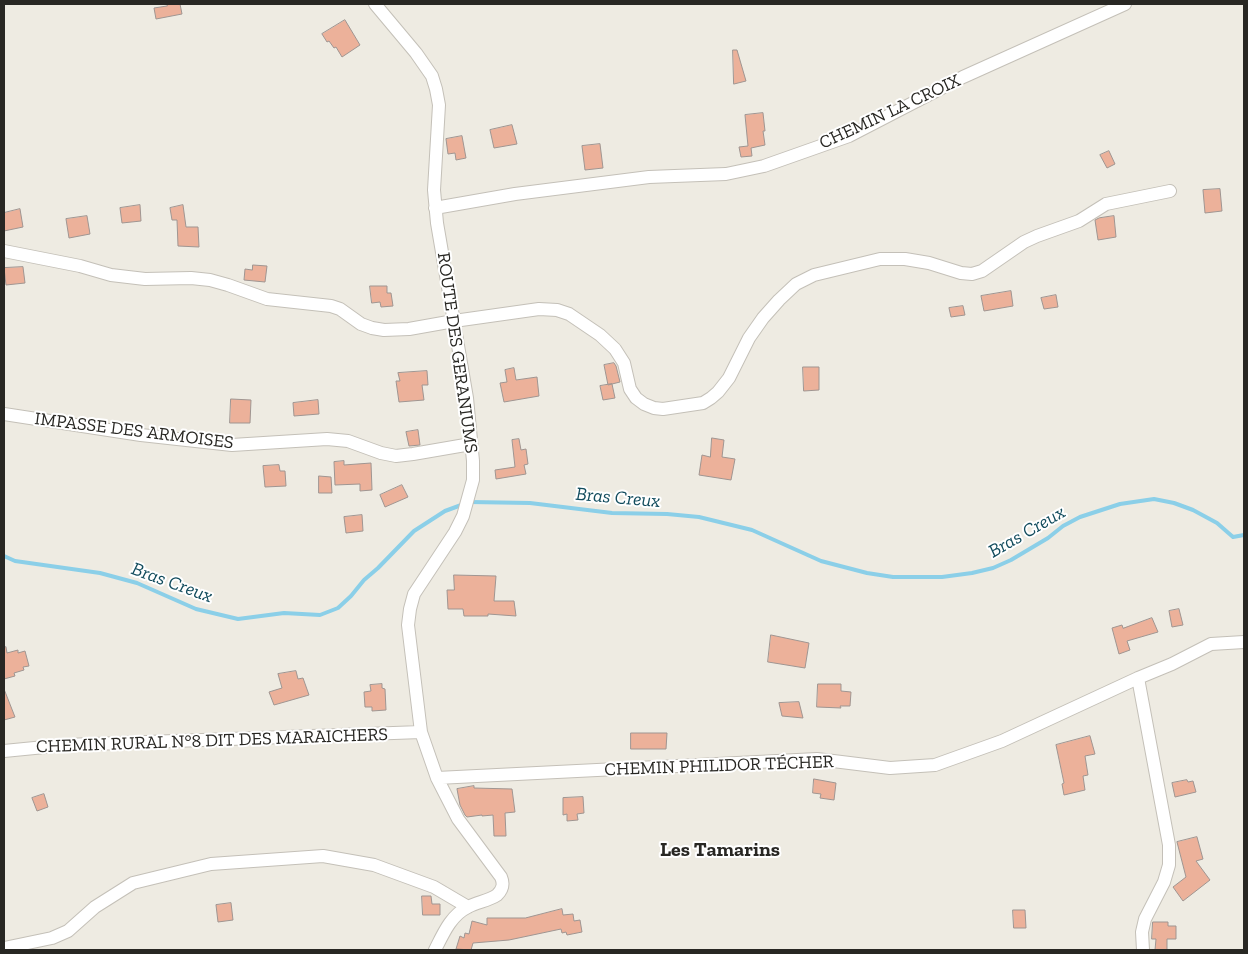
<!DOCTYPE html>
<html>
<head>
<meta charset="utf-8">
<style>
	body { margin:0 }
	#map { position:relative; width:1248px; height:954px; overflow:hidden; background:#eeebe2; font-family:"Zilla Slab",serif }
	canvas { display:block }
	.frame { position:absolute; inset:0; border:5px solid #282723; pointer-events:none }
</style>
</head>
<body>
<div id="map">
<canvas width="1248" height="954"></canvas>
<div class="frame"></div>
</div>
<script>
const context = document.querySelector('canvas').getContext('2d');
context.lineJoin = 'round';
function stroke(path, color, width, dash) {
  context.strokeStyle = color;
  context.lineWidth = width;
  context.lineCap = dash ? 'butt' : 'round';
  context.setLineDash(dash || []);
  context.stroke(path);
}
function paint(path, color) {
  context.fillStyle = color;
  context.fill(path, 'evenodd');
}
function write(font, color, halo, rows, align = 'center') {
  context.font = font + ' "Zilla Slab",serif';
  context.lineWidth = 4;
  context.setLineDash([]);
  context.textBaseline = 'middle';
  context.strokeStyle = halo;
  context.fillStyle = color;
  for (const [text, x, y, turn = 0] of rows) {
    context.save();
    context.translate(x, y);
    context.rotate((+turn || 0) * Math.PI / 180);
    context.textAlign = isNaN(turn) ? turn : align;
    if (halo) context.strokeText(text, 0, 0);
    context.fillText(text, 0, 0);
    context.restore();
  }
}
stroke(new Path2D(`
	M470 502 530 503 612 513 667 514 699 517 752 530 821 561 867 573 893 577H942L972 573 993 568 1011 560 1048 538 1063 526 1080 517 1120 504 1154 499 1174 503 1193 510 1217 523 1233 537 1244 535
	M4 556 15 561 100 573 137 583 196 609 238 619 284 613 320 615 338 608 351 596 364 580 378 568 414 531 445 511 464 504`), '#8bcfe8', 4);
const building = new Path2D(`
	M167 4H180L182 14 156 19 154 8 167 6Z
	M345 20 360 45 342 57 336 47 334 48 329 41 327 42 322 34Z
	M733 50H737L746 81 734 84Z
	M763 113 765 131H763L765 145 751 148 752 156 741 157 739 147 748 146 745 115Z
	M512 125 517 144 494 148 490 130Z
	M462 136 466 158 456 160 455 153 448 154 446 139Z
	M600 144 603 168 585 170 582 146Z
	M1109 151 1115 164 1107 168 1100 155Z
	M1220 189 1222 211 1205 213 1203 190Z
	M140 205 141 221 122 223 120 208Z
	M183 205 186 227H198L199 247 178 246 177 220H172L170 208Z
	M20 209 23 227 4 231V213Z
	M87 216 90 234 69 238 66 219Z
	M1114 216 1116 237 1098 240 1095 220 1099 218Z
	M253 265 267 266 265 282 244 280 245 269 252 270Z
	M23 267 25 283 6 285 4 268Z
	M370 286H387V293H391L393 306 381 307 380 302 372 303Z
	M1011 291 1013 306 984 311 981 296Z
	M1056 295 1058 307 1044 309 1041 298Z
	M963 306 965 315 951 317 949 308Z
	M614 363 616 366 620 382 608 385 604 365Z
	M803 367H819V390L804 391Z
	M514 368 516 380 537 377 539 396 504 402 500 383 507 382 505 370Z
	M427 371 428 385H422L424 400 399 402 396 381H400L398 373Z
	M612 384 615 398 603 400 600 386Z
	M231 399 251 400 250 423H230Z
	M318 400 319 414 294 416 293 403Z
	M418 430 420 445 409 446 406 432Z
	M712 438 724 440 722 457 735 459 731 480 699 475 702 455 710 457Z
	M519 439 521 450 526 449 528 464 524 465 526 474 496 479 495 470 515 467 512 440Z
	M344 461V465L371 463 372 490 360 491V484L335 485 334 462Z
	M279 465 280 471H285L286 486 265 487 263 466Z
	M319 476 331 477 332 493H319Z
	M402 485 408 497 385 507 380 495Z
	M362 515 363 531 346 533 344 517Z
	M454 575 496 576 494 601H514L516 616 488 614V616H464L463 609H448L447 590H454Z
	M1179 609 1183 625 1172 627 1169 611Z
	M1152 618 1158 632 1127 641 1130 650 1119 654 1112 628 1122 625 1123 628Z
	M771 635 809 643 805 668 768 662Z
	M6 647 7 653 18 650V653L25 651 29 666 23 667 24 670 14 673 15 676 4 679V648Z
	M296 671 298 679 303 678 309 695 274 705 269 692 282 688 278 674Z
	M382 684V688L385 689 386 710 372 711V707H365L364 692 371 691 370 685Z
	M818 684H841V691L851 692 850 706H840L841 708 817 707Z
	M4 689 15 717 4 720Z
	M799 702 803 718 782 716 779 703Z
	M631 733H667L666 749H631Z
	M1090 736 1095 754 1085 756 1088 775 1083 776 1085 790 1064 795 1062 784 1064 783 1056 745Z
	M814 779 836 783 834 800 820 798 821 794 813 793Z
	M1187 780 1188 782 1193 781 1196 792 1175 797 1172 783Z
	M474 786V788L512 789 515 812 505 813 506 836H494L493 815 482 816V815L467 817 465 815 460 805 457 789Z
	M44 794 48 807 37 811 32 798Z
	M583 797 584 813 577 814 578 820 567 821V814L563 815V798Z
	M1197 837 1203 859 1196 861 1210 880 1183 901 1173 887 1186 877 1177 842Z
	M422 896H431L432 904H440V915H423Z
	M231 903 233 920 218 922 216 905Z
	M562 909 563 915 573 914 574 921 580 920 582 932 567 935 566 932 562 933 561 929 509 940 473 943 471 950 456 949 460 936 464 938 465 933 469 934 472 921 487 925V918H525Z
	M1013 910H1025L1026 928H1014Z
	M1153 922H1168V926H1176V939H1167V950H1155L1156 939H1152Z`);
paint(building, '#ecb19a');
stroke(building, '#9f9591', 1);
const street = new Path2D(`
	M375 4 416 53 432 76 436 89 439 105 434 190 437 223 467 398 473 461V480L463 516 455 532 414 594 410 609 408 625 421 732 437 778 458 819 501 877C504 884 503 889 497 895 488 901 477 902 468 907 451 915 443 934 435 950
	M435 208 515 194 649 177 726 174 764 166 849 136 963 77 1125 4
	M4 251 80 266 111 275 145 279 191 278 210 280 228 285 267 299 331 306 340 309 361 324 372 328 384 330 409 329 454 321 539 309 557 310 569 314 600 335 615 349 624 363 630 389 636 398 644 404 654 408 663 409 703 403 711 398 718 392 729 378 749 338 763 318 779 300 796 284 814 275 880 259H905L929 263 961 273 972 274 982 271 1024 242 1037 236 1079 221 1106 204 1170 191
	M4 414 141 435 232 445 327 439 348 441 381 453 396 456 413 454 471 444
	M1138 678 1169 845V865L1164 882 1145 919 1142 932 1143 950
	M4 751 65 745 421 732
	M437 778 817 759 890 768 935 765 1002 741 1138 678 1172 664 1211 644 1244 642
	M4 948 52 938 68 931 95 907 133 883 211 864 323 856 374 865 434 887 468 907`);
stroke(street, '#c4c0b8', 14);
stroke(street, '#fff', 12);
write('18px', '#282723', '#fff', [
	["CHEMIN LA CROIX",890,112,-25],
	["ROUTE DES GERANIUMS",457,353,82],
	["IMPASSE DES ARMOISES",134,431,7],
	["CHEMIN RURAL N°8 DIT DES MARAICHERS",212,741,-2],
	["CHEMIN PHILIDOR TÉCHER",719,766,-2]
]);
write('italic 19px', '#124c5d', '#fff', [
	["Bras Creux",618,498,5],
	["Bras Creux",1027,532,-30],
	["Bras Creux",172,583,20]
]);
write('bold 20px', '#282723', '#fff', [
	["Les Tamarins",720,850]
]);
</script>
</body>
</html>
